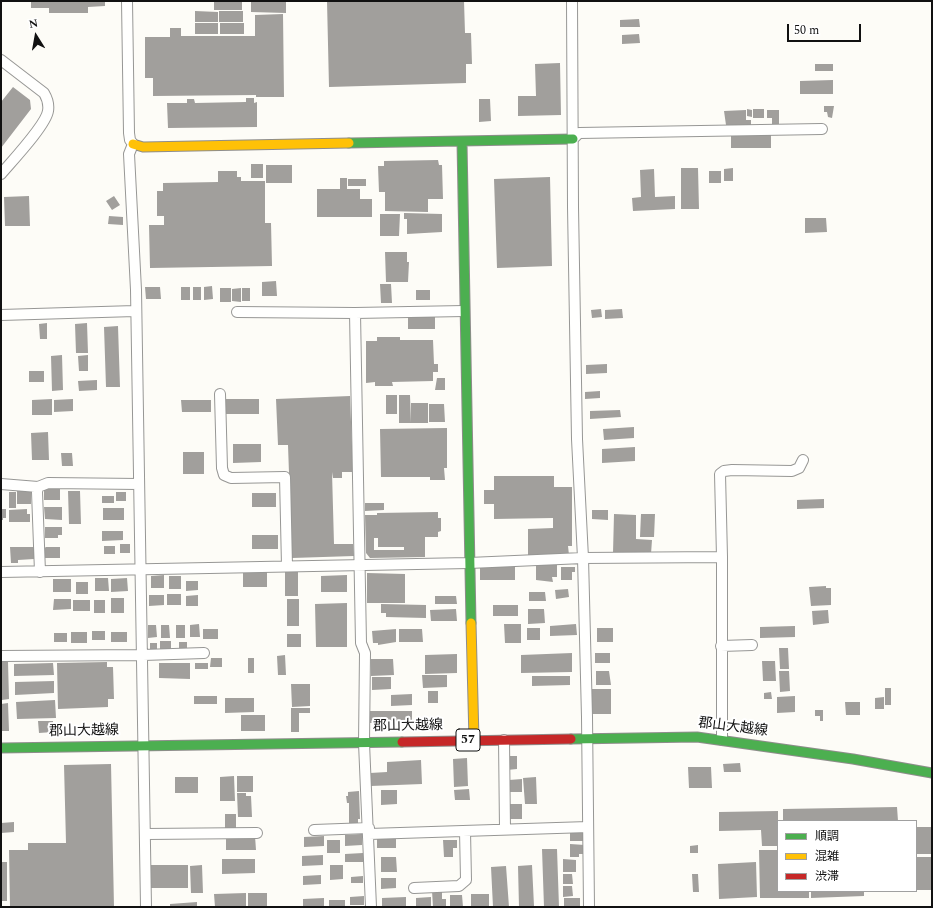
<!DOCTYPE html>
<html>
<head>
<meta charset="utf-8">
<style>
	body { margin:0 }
	#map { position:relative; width:933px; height:908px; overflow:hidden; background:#fdfcf7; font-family:Spectral,"Noto Sans JP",serif }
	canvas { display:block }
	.frame { position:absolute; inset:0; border:2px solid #111; pointer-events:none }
	.legend { position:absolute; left:777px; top:820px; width:140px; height:72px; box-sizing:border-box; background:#fff; border:1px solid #a0a0a0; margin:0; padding:5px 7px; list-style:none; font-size:12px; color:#111 }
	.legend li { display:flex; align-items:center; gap:8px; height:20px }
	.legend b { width:20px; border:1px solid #a0a0a0 }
	.north { position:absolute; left:16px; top:16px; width:40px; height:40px; -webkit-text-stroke:3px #fff; paint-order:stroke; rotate:349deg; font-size:11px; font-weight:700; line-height:16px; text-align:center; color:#111 }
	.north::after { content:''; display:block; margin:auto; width:14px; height:18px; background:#111; clip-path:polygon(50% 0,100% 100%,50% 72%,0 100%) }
	.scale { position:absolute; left:787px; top:24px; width:74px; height:18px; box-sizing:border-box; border:2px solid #111; border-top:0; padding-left:5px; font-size:12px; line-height:14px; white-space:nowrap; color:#111; -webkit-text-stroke:3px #fff; paint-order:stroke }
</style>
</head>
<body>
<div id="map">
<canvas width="933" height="908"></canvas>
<div class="frame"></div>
<ul class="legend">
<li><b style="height:5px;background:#4caf50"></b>順調</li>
<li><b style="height:5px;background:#ffc107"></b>混雑</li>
<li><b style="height:5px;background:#c62828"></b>渋滞</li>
</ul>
<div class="north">N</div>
<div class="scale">50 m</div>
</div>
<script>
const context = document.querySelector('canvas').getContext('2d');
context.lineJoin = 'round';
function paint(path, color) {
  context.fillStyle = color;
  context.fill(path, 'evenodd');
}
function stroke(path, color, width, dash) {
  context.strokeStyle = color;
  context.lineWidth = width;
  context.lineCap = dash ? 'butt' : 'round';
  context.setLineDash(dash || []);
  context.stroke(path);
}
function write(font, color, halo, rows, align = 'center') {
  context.font = font + ' Spectral,"Noto Sans JP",serif';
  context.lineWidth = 4;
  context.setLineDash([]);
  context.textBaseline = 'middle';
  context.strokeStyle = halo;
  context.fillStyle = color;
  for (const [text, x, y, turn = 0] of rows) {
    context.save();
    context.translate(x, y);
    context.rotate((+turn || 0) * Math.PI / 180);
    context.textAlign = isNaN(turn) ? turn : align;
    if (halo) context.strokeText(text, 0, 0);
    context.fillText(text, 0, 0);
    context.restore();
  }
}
paint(new Path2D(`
	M31 1H105V6L88 7V13H49V8H31Z
	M214 1H242V10H214Z
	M251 1H286V13L251 12Z
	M327 1H464L465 33H471L472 64H466V83L329 87Z
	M195 11 218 12V22H195Z
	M219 11H243V22H219Z
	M283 14 284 97H256V95L153 96V78H145V37H170V28H181V36H255V15Z
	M639 19 640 27H620V20Z
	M195 23H218V34H195Z
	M220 23H244V34H220Z
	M639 34 640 43 622 44V35Z
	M560 63 561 115 518 116V96H536L535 64Z
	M815 64H833V71H815Z
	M833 80V94H800V81Z
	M13 87 30 100 31 109 1 148V102Z
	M246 98H254V103L257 102V127L168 128 167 103H187V99H194L195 103 246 102Z
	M479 99H490L491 121 479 122Z
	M824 106H834L832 118 828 117 827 112H824Z
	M747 109 752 110V117L747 116Z
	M753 109H764V118H753Z
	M746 110V120H751V125H726L724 111Z
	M767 110H779V124H772V118H767Z
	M731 135H771V148H731Z
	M438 160 439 165H442L443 199H428V212L385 211V192H379L378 166H384V161Z
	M251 164H263V178H251Z
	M266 165H292V183H266Z
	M681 168H698L699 209H681Z
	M733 168V181H724V169Z
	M654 169 655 197 675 196V209L633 211 632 198 641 197 640 170Z
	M218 171H237V177H241V181H265V223H271L272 266 150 268 149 225H164V216H157V191H163V183L218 182Z
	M709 171H721V183H709Z
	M550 177 552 266 497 268 494 179Z
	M340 178H347V189H360V199H372V217H317V189H340Z
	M348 179H366V186H348Z
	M29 196 30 226H5L4 197Z
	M114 196 120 205 112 210 106 201Z
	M404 213 442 214V232L407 234V219H404Z
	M380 214H400L399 236H380Z
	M109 216 123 217V225L108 224Z
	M805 218H826L827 232 805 233Z
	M385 252H407V262H409L408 282H386Z
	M276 281 277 296H262V282Z
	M380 284H391L392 303H381Z
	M212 286 213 299 204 300V287Z
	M145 287H160L161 299H146Z
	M181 287H190V300H181Z
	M193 287H201V300H193Z
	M220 288H231V302H220Z
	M241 288V302L232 301V289Z
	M242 288H250V301H242Z
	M416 290H430V300H416Z
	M601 309 602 317 592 318 591 310Z
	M622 309 623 318 605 319V310Z
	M408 314H435V329H408Z
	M47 323V339H40L39 324Z
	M87 323 88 353H76L75 324Z
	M118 326 120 387H106L104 327Z
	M377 337H400V340H433L434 364H438V372H433V381L392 382 393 386H375V382L366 383V341H377Z
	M62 355 63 390 52 391 51 356Z
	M88 355V371H79L78 356Z
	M607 364V373L586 374V365Z
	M29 371H44V382H29Z
	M437 378H445V390H435Z
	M97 380V390L79 391 78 381Z
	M600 391V398L585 399V392Z
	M386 395H397V414H386Z
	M399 395H410L411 423H399Z
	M350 396 353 472H342V478H333L332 472 334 544H353L354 556 292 558 288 445H278L276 399Z
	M52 399V415H32V400Z
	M73 399V411L54 412V400Z
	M226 399H259V414H226Z
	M181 400H211V412H182Z
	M411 403H428V423H411Z
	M429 404H444L445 422H429Z
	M620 410 621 417 590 419V411Z
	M634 427V438L604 440 603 429Z
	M447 428V468H444L445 480H430V477H381L380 429Z
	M48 432 49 460H32L31 433Z
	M233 444H261V462L233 463Z
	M635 447V461L602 463V449Z
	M183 452H204V474H183Z
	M61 453H72L73 466H62Z
	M494 476H554V487H572V546H568L569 555 528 556V529L553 528V518L494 519V504H484V490H494Z
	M44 489H60V500H44Z
	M31 490V504H17V491Z
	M68 491H80L81 524H69Z
	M9 492H16V508H9Z
	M116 492H126V501H116Z
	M252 493H276V507H252Z
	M102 496H114V503H102Z
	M824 499V508L797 509V500Z
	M365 503H384V510L365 511Z
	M44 507H62V520L45 519Z
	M103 508H124V520H103Z
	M1 509H6V518H3V520H1Z
	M27 509V514H30V522H9V510Z
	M592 510H608V520L592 519Z
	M438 512V518H441V531L438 532V537H425V557L370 558 366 553 365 515H377V513ZM374 538H378V547H404V550H374Z
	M614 514 636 515V539L652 540 651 554 613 553Z
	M641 514H655L654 537H640Z
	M45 527H62V535H58V538H45Z
	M102 531H123V540L102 541Z
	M252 535H278V549H252Z
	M120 544H130V553H120Z
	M104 546H115V554H104Z
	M10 547H34V559L18 560V563H11Z
	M46 547H60V558H43V549Z
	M557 564V577H552L553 582 536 580V565Z
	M480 566H515V580H480Z
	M561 567H575V572H572V580H561Z
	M243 572H267V587H243Z
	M285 572H298V596H285Z
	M367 573 405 574V603H367Z
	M164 575V588H151V576Z
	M347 575V592H321V576Z
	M169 576H181V589H169Z
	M95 578H108L109 591H95Z
	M127 578 128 591 111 592V579Z
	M53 579H71V592H53Z
	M186 581H198V590L186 591Z
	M76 582H88V594H76Z
	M826 586V588H831V605L811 606 809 587Z
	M568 589 569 597 556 599 555 590Z
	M529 592H545L546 601H529Z
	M167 594H181V605H167Z
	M149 595H164V605L149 606Z
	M198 595V606H186V596Z
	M435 596H456L457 604H435Z
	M111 598H124V613H111Z
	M54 599H71V609L53 610Z
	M287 599H299V626H287Z
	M73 600H90V611H73Z
	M94 600H105V613H94Z
	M347 603V647H316L315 604Z
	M381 604 426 605V618L386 617V613H381Z
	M493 605H518V616H493Z
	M456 609 457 621H431L430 610Z
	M528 609H544L545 623 528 624Z
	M828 610 829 623 813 625 812 611Z
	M199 624 200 637H190V625Z
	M504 624H521V643H505Z
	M576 624 577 635 550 636V626Z
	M148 625H156L157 637 148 638Z
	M161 625H169L170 638H161Z
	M176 625H185V638H176Z
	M795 626V637L760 638V627Z
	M527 628H540V640H527Z
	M597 628H613V642H597Z
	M203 629H218V639H203Z
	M396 629V642L378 645V643H373L372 631Z
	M399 629H422L423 642H399Z
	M92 631H105V640H92Z
	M71 632H87V643H71Z
	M111 632H127V642H111Z
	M54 633H67V642H54Z
	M287 634H301V647H287Z
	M160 641H171V649H160Z
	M179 642H187V648H179Z
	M150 643H157V650H150Z
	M779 648H788L789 669H780Z
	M572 653V672L521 673V655Z
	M595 653H610V663H595Z
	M457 654V673L425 674V655Z
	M285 655 286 675H278L277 656Z
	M211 658H222V667H210Z
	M248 658H254V673H248Z
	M371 659H393L394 675 371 676Z
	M762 661H775L776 681H763Z
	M1 662H8L9 699 2 700Z
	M107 662V667H113L114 699H108V707L58 709 57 663Z
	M53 663 54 675 14 676V664Z
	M159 663H190V679L159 678Z
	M195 663H208V669H195Z
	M596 671H609L611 685H596Z
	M779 671H789L790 691 780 692Z
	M422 675H447V687L423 688Z
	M532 676H570V685L532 686Z
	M372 677H391V689L372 690Z
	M54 681V693L15 695V682Z
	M291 684H310V706L292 707Z
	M885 688H891V705H885Z
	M592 689H611V714H592Z
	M428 691H438V703H428Z
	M771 692 772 699H764V693Z
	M412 694V705L391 706V695Z
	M194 696H217V704H194Z
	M795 696V712L777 713V697Z
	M884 697V709H875V698Z
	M225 698H254V712L225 713Z
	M55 700 56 718 17 719 16 702Z
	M845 702H860V715H846Z
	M8 703 9 731H1V704Z
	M291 708H310V713H299V732H291Z
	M815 710H823V721H820V716H815Z
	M369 711H412V720H407V723H369Z
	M241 715H265V731H241Z
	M38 721H53V732L39 733Z
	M507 756H517V769L507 770Z
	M467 758 468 786 454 787 453 759Z
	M421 760 422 784 371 786 370 773 387 772V762Z
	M740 763 741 772H724L723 764Z
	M111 764 114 907H10L9 850H28V843H66L64 765Z
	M688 767H711L712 788H689Z
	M234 776 235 801H220V777Z
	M237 776H253V792H237Z
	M175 777H198V793H175Z
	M536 777 537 804H525L523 778Z
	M522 779V792H509V780Z
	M469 789 470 800H455L454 790Z
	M381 790H397V804L381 805Z
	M359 791 360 819H358V824H349V803H347L346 796H348V792Z
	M237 793H246V796H251L252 817H238Z
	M508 804H522V819H509Z
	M897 807 898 821H809V811V821H783V809Z
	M778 811V846H762L761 830 719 831V812Z
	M225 814H236V829H225Z
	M14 822V832L1 833V823Z
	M916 827H932V854H916Z
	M570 830 585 832V841H570Z
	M362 834V845L345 846V835Z
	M255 836 256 850H226V837Z
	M324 836V846L304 847V837Z
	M377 836H396V848H377Z
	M327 840H340V853H327Z
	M443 840H457V848H453V857H444Z
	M570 844 585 845V854H579V857H570Z
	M698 845V853H690V846Z
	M542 849H557L559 907H544Z
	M759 850H778V891H809V898H760Z
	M363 853V862H345V854Z
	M323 855V865L302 866V856Z
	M381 857H396L397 872H381Z
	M916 857H932V890H916Z
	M222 859H255V873L222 874Z
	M563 859 576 860V872H563Z
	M1 862H7V901H1Z
	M756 862 757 897 719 899 718 864Z
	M149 865H188V888H149Z
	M202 865 203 893H191L190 866Z
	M330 865H343V879L330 880Z
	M532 865 534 906 519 907 518 866Z
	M506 866 509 907H493L491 867Z
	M563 874H572L573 884H563Z
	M692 874H698L699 892H693Z
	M321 875V884L303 885V876Z
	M363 876V883H351V877Z
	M381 878H396V888L381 889Z
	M563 886H572L573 896 563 897Z
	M442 890V899H446V907H433L432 891Z
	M811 891H864V896L811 898Z
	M246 893V907H215L214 894Z
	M248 893H267V906H248Z
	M471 894H489V907H471Z
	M450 895H462L463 907H450Z
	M364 896V905H350V897Z
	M406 897V907H382V898Z
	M431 897V907H416V898Z
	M324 898V907H303V899Z
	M564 898H580V907H564Z
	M329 900H345V907H329Z
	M197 902V907H170V904Z`), '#a19f9c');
const street = new Path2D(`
	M127 1 129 133 130 140 133 144 129 154 136 290 146 907
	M572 1 573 207 577 439 583 558 587 717 589 907
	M1 60 44 93C47 98 49 105 48 111 46 125 12 161 1 174
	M573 139 579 133 822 129
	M237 312 355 313 464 311
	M355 313 361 643 365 653 364 743 371 907
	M1 315 135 311
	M220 394 222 468 224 475 231 478 285 477 287 566
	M1 484 38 487
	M1 572 469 563 583 558 722 557 720 474 724 471 732 470 792 471 799 468 803 460
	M40 572 37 492 38 487 48 483 139 484
	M721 646 752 645
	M1 656 143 655 204 653
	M504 740 505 829
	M722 740V557
	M314 830 369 828
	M146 834 257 833
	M369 834 588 827
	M414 888 459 886 466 880 465 831`);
const fast = new Path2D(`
	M462 142 471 623
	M349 143 573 139
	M571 739 697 737 853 759 932 773
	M1 748 402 742`);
const slow = new Path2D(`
	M133 144 143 147 349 143
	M471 623 474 740`);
const jam = new Path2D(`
	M402 742 571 739`);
stroke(street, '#979795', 12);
stroke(fast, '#8e8d8b', 11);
stroke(slow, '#8e8d8b', 11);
stroke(jam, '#8e8d8b', 11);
stroke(street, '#fffffe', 10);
stroke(fast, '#4caf50', 9);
stroke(slow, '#ffc107', 9);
stroke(jam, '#c62828', 9);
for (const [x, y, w] of [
	[468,740,24]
]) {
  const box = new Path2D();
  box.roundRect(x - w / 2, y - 11, w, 22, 3);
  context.fillStyle = '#fff';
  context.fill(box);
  stroke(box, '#111', 1);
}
write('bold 13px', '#111', null, [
	["57",468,740]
]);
write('14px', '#111', '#fff', [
	["郡山大越線",408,727,-1],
	["郡山大越線",733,728,7],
	["郡山大越線",84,732,-1]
]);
</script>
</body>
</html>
